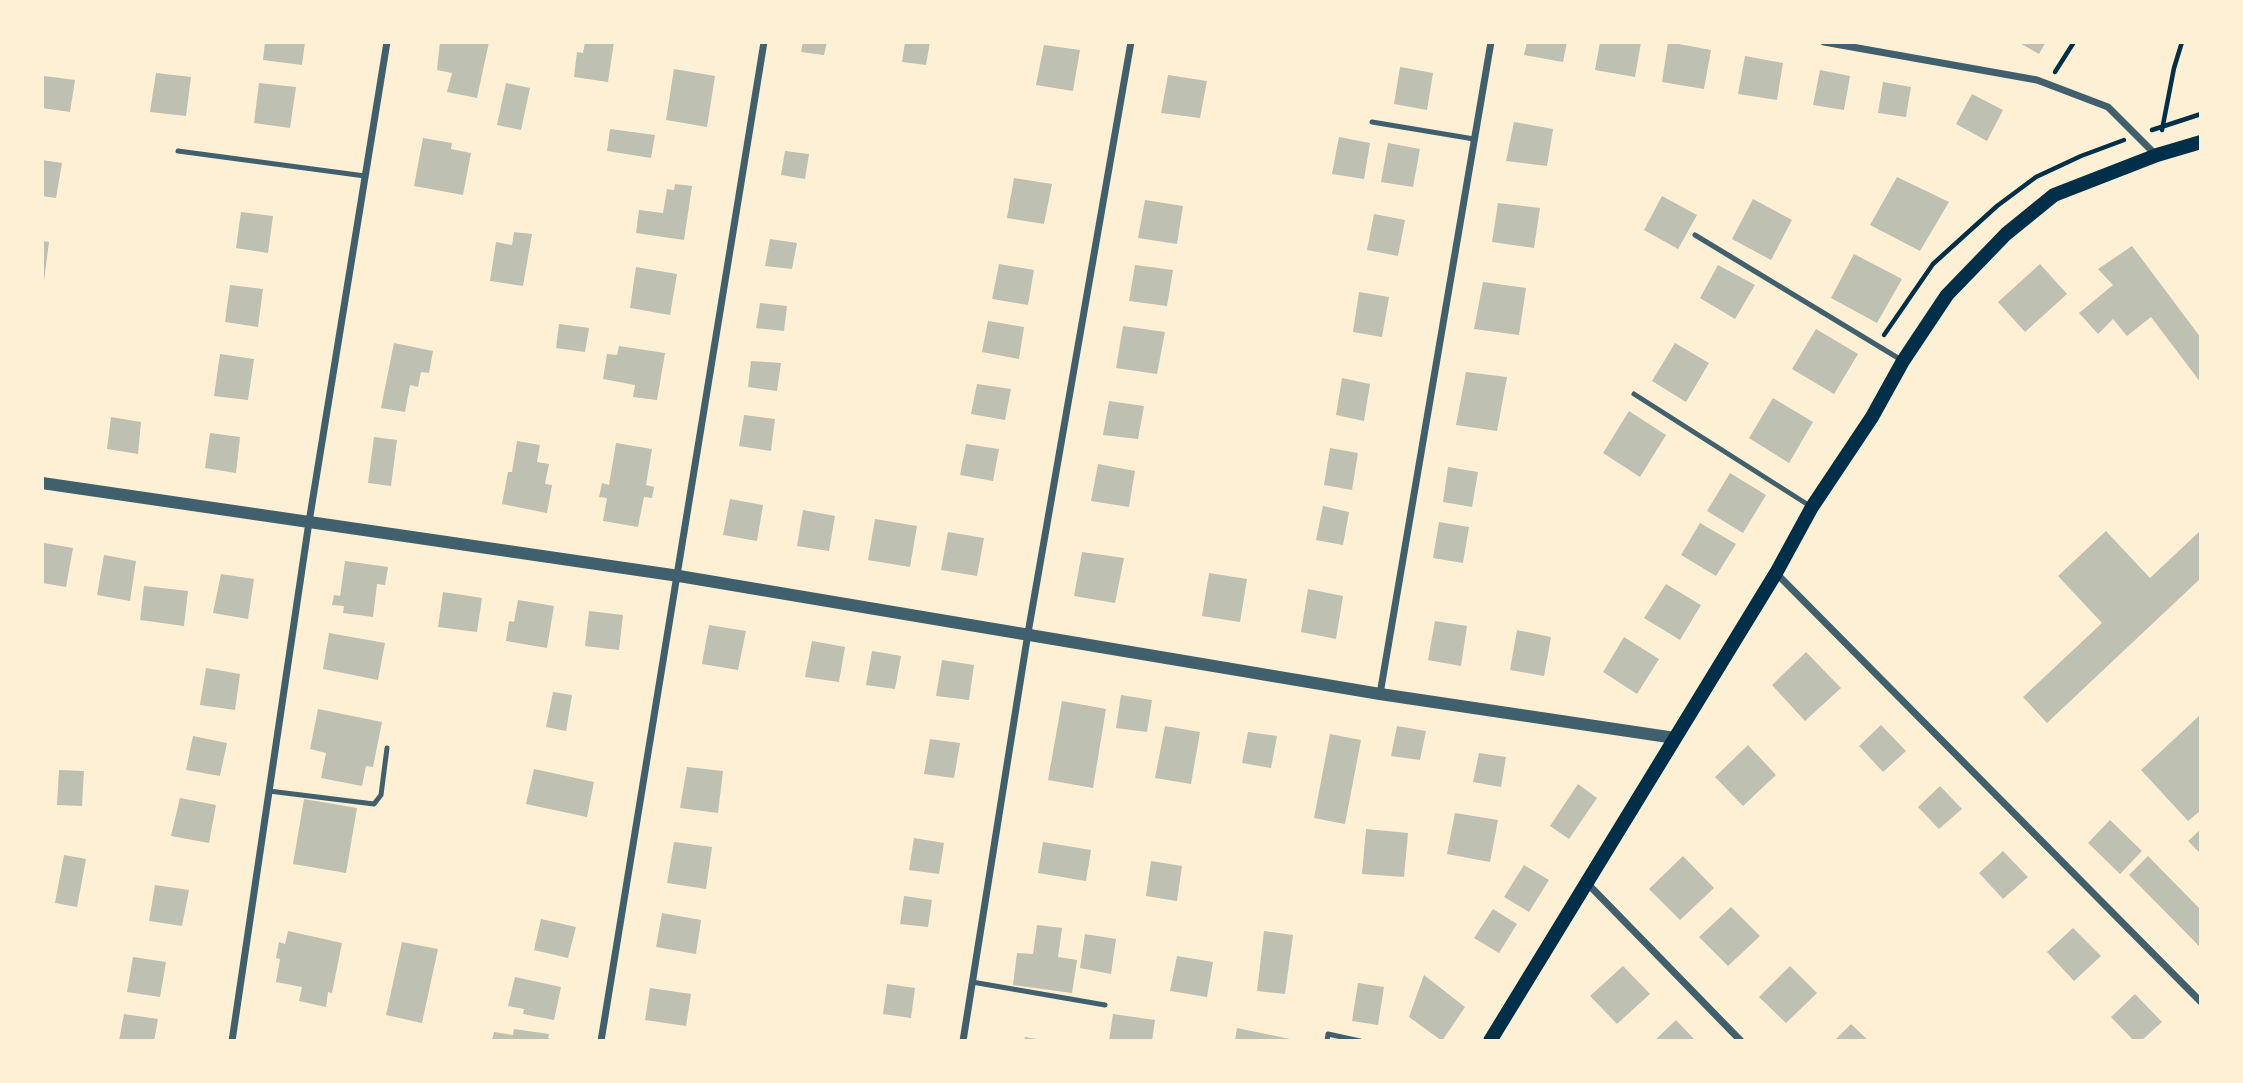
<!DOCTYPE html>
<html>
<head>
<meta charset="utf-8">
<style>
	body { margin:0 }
	#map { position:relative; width:2243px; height:1083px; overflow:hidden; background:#fdf0d5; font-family:Helvetica,sans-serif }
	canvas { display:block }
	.frame { position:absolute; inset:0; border:44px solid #fdf0d5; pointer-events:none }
</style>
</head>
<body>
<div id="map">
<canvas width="2243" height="1083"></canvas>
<div class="frame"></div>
</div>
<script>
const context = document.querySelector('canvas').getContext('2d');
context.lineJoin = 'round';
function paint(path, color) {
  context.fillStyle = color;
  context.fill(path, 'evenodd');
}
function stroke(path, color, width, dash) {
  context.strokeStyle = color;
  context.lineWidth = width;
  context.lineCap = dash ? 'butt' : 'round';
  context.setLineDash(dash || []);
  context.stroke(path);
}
paint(new Path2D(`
	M265 42H305L302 65 263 60Z
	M440 42H489L477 98 447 92 452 73 437 70Z
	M585 42H614L608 82 574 77 577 52 583 53Z
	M803 42H827L824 55 801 52Z
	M905 42H930L926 65 902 62Z
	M1527 42H1567L1563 62 1524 55Z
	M1600 42H1641L1635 77 1595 70Z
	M1668 42 1711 50 1704 89 1662 82Z
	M2018 42H2046L2039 54Z
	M1044 45 1080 50 1073 91 1036 85Z
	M1745 56 1783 63 1777 100 1738 94Z
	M1400 67 1433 73 1427 110 1394 104Z
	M674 69 715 76 707 127 666 120Z
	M1820 70 1850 76 1844 110 1813 105Z
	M156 73 191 77 186 116 150 112Z
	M1168 75 1207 81 1200 118 1161 113Z
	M44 76 75 80 70 112 42 108Z
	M1883 82 1911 87 1906 117 1878 113Z
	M259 83 296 87 290 128 254 123Z
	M506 83 530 88 521 130 497 125Z
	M1972 94 2003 110 1987 141 1956 124Z
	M1514 122 1553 129 1547 166 1506 161Z
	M610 129 655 135 651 158 607 151Z
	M1339 137 1370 143 1364 179 1332 174Z
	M423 138 452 143 451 149 471 153 463 195 414 186Z
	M1388 143 1420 149 1413 187 1381 182Z
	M785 151 809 154 805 179 781 175Z
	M42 160 62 163 56 198 42 196Z
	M1897 177 1949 202 1920 251 1870 225Z
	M1014 178 1052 184 1044 224 1007 218Z
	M675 184 692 186 684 240 636 233 639 210 663 213 667 189 674 190Z
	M1662 196 1697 215 1678 249 1644 230Z
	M1753 199 1792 220 1771 260 1732 239Z
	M1145 200 1183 206 1177 244 1138 238Z
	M1498 203 1540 208 1534 248 1492 242Z
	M241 212 273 216 268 253 236 248Z
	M1374 214 1405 220 1398 256 1367 250Z
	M514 232 532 234 523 286 490 281 496 242 512 245Z
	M770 239 797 243 792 269 765 266Z
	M42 241 49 242 44 281H42Z
	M2132 246 2201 338V383L2151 317 2127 336 2113 319 2098 334 2079 313 2113 285 2098 269Z
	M1854 254 1902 279 1877 323 1831 298Z
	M999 264 1034 270 1028 305 992 299Z
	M2040 264 2067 294 2025 332 1998 302Z
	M1135 265 1173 270 1167 306 1129 301Z
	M1718 265 1755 285 1735 319 1700 298Z
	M636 267 677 274 670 315 630 308Z
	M1483 282 1526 288 1519 335 1474 329Z
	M230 285 263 289 258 327 225 322Z
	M1359 292 1389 297 1382 337 1353 332Z
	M760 303 787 306 784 331 756 328Z
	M988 321 1024 327 1019 359 982 352Z
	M559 324 589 328 585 352 556 348Z
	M1123 326 1165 332 1157 374 1116 368Z
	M1816 329 1858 354 1834 394 1792 369Z
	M394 343 433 351 429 373 421 372 418 387 410 385 405 412 381 408Z
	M1675 343 1709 363 1686 402 1652 381Z
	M619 346 665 353 657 400 633 397 635 385 603 379 607 354 617 355Z
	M220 354 254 359 248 400 214 396Z
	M751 361 781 363 777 391 748 387Z
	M1466 372 1507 377 1497 431 1456 425Z
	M1342 378 1370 384 1364 421 1336 415Z
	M977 384 1011 389 1005 420 971 414Z
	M1773 398 1813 422 1789 463 1749 438Z
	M1109 401 1144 406 1138 439 1103 435Z
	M1629 411 1666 435 1640 477 1603 453Z
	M744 415 775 419 771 451 739 446Z
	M111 417 141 422 138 454 107 449Z
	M210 433 240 437 236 473 205 468Z
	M374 437 397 440 391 486 368 483Z
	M517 441 540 445 537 462 549 464 545 484 552 485 547 513 502 504 508 472H512Z
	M616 443 652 449 646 485 654 487 652 498 644 497 638 527 603 521 607 498 599 497 602 483 609 485Z
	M966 444 999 449 993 481 960 475Z
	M1330 448 1358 453 1352 490 1324 485Z
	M1098 464 1135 471 1129 507 1091 501Z
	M1448 467 1478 472 1472 507 1443 502Z
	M1730 473 1766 495 1743 533 1707 511Z
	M730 499 763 505 757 541 723 535Z
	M1323 506 1349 512 1343 545 1316 540Z
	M803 510 835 516 829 551 797 546Z
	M875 519 917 526 910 567 868 560Z
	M1439 522 1469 527 1463 563 1433 558Z
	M1700 523 1736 544 1716 576 1681 555Z
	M2201 530V578L2047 723 2023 697 2102 623 2058 576 2106 531 2150 578Z
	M948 532 984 538 977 576 941 570Z
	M44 543 73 548 66 587 42 583Z
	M1082 552 1124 558 1115 603 1074 596Z
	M104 555 136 561 130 601 97 595Z
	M345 561 388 567 385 585 377 584 373 617 343 613 344 606 332 605 334 595 340 596Z
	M1209 573 1247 579 1240 622 1202 616Z
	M221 574 254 579 248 619 213 613Z
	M1666 584 1701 605 1680 640 1644 618Z
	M144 586 188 591 184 626 140 620Z
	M1308 589 1343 596 1336 639 1301 632Z
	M443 592 482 598 477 632 438 627Z
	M518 600 554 606 547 648 506 641 509 621 514 622Z
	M589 611 623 615 619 650 585 646Z
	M1435 621 1467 626 1461 666 1428 660Z
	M709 625 746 631 738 670 702 664Z
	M1517 630 1551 637 1544 676 1510 670Z
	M329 633 385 643 378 680 323 669Z
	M1624 637 1659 659 1637 694 1603 672Z
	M812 641 845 647 839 682 805 677Z
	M872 651 901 656 895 689 866 685Z
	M1806 652 1841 688 1805 721 1772 685Z
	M942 660 974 665 969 700 936 696Z
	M206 668 240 674 235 710 200 705Z
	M553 692 572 695 566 731 546 727Z
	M1121 695 1152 700 1147 732 1116 728Z
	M1062 701 1106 709 1093 788 1048 780Z
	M318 709 382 722 373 767 366 766 362 786 321 778 326 753 310 749Z
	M2201 714V810L2188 821 2141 770Z
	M1881 725 1906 751 1883 772 1859 746Z
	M1165 726 1200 732 1191 784 1155 778Z
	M1397 726 1426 731 1420 760 1391 756Z
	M1248 732 1277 736 1271 768 1242 763Z
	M1330 734 1361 740 1345 824 1314 818Z
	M193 736 227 743 220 776 186 770Z
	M930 739 960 743 954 778 924 774Z
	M1748 745 1776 775 1743 806 1715 777Z
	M1479 753 1506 757 1501 787 1473 782Z
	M687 767 723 771 718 813 680 808Z
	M534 769 594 782 587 817 526 804Z
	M59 770 84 771 82 806 57 805Z
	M1578 784 1597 798 1569 839 1550 826Z
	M1940 786 1962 809 1939 829 1918 807Z
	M180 798 216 805 209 843 171 836Z
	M304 799 357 808 346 873 293 864Z
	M1455 813 1498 820 1490 862 1447 854Z
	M2110 820 2142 851 2120 874 2088 843Z
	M1366 829 1408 833 1404 877 1362 874Z
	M2201 829V854L2188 841Z
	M914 838 944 843 939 874 909 870Z
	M674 842 712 847 706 889 667 883Z
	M1043 842 1091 850 1086 881 1038 873Z
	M2003 851 2028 877 2003 899 1979 873Z
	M64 855 86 859 77 907 55 903Z
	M1683 856 1714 888 1680 920 1649 889Z
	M2148 856 2201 910V948L2129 875Z
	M1151 861 1182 866 1177 901 1146 896Z
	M1524 865 1549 880 1529 912 1504 897Z
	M155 885 189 890 182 926 149 921Z
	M904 896 932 900 928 927 900 924Z
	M1731 907 1760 936 1728 966 1699 937Z
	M1493 909 1517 924 1499 953 1474 938Z
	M662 913 701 920 696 954 656 947Z
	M541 919 576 927 568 958 534 950Z
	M1037 925 1062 928 1058 957 1077 960 1072 993 1013 985 1017 953 1033 954Z
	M2073 928 2101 956 2074 981 2047 952Z
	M288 931 342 943 332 993 328 992 326 1007 299 1001 302 987 276 982 280 959 276 958 279 942 285 944Z
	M1264 931 1293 935 1285 994 1257 991Z
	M1085 934 1116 939 1111 974 1080 968Z
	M402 942 438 949 422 1023 386 1015Z
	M1177 956 1213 962 1207 997 1170 991Z
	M133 957 166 962 160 997 127 992Z
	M1623 966 1650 994 1617 1024 1590 996Z
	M1790 966 1817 993 1786 1023 1759 997Z
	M1424 975 1465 1007 1442 1041 1409 1017Z
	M515 977 561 987 554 1020 523 1014 524 1009 508 1006Z
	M1358 983 1384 987 1378 1025 1352 1021Z
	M887 984 915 988 911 1018 883 1014Z
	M650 988 691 994 686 1026 645 1020Z
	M2135 994 2162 1022 2141 1041H2134L2111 1017Z
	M124 1014 158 1019 154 1041H119Z
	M1113 1014 1155 1020 1152 1041H1109Z
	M1676 1020 1696 1041H1654Z
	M1851 1024 1869 1041H1834Z
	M1237 1028 1295 1040V1041H1235Z
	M514 1029 549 1034 548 1038 555 1041H492L494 1032 513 1035Z
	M1025 1037 1043 1040V1041H1024Z`), '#bec0b2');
stroke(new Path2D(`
	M2055 72 2074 42
	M2152 130 2201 114
	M2162 130 2174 68 2182 42
	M1884 335 1933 264 1997 206 2036 177 2081 156 2124 140`), '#003049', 4.5);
stroke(new Path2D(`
	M1372 122 1474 139
	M178 151 365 176
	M1695 235 1903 361
	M1634 394 1810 506
	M269 791 374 804 381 795 387 748
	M972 982 1105 1005
	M1327 1041 1328 1034 1360 1041`), '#3f606c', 5);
stroke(new Path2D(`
	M1824 42 2037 80 2108 107 2156 155
	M1776 573 2201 1002
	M1380 694 1491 42
	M1587 883 1741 1041
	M232 1041 309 522 387 42
	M601 1041 764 42
	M963 1041 1028 633 1131 42`), '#3f606c', 7);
stroke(new Path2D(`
	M42 483 679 576 1380 694 1675 738`), '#3f606c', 12);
stroke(new Path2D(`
	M1490 1041 1776 573 1812 507 1872 417 1903 361 1947 295 2006 234 2054 195 2157 155 2201 142`), '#003049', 14);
</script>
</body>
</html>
